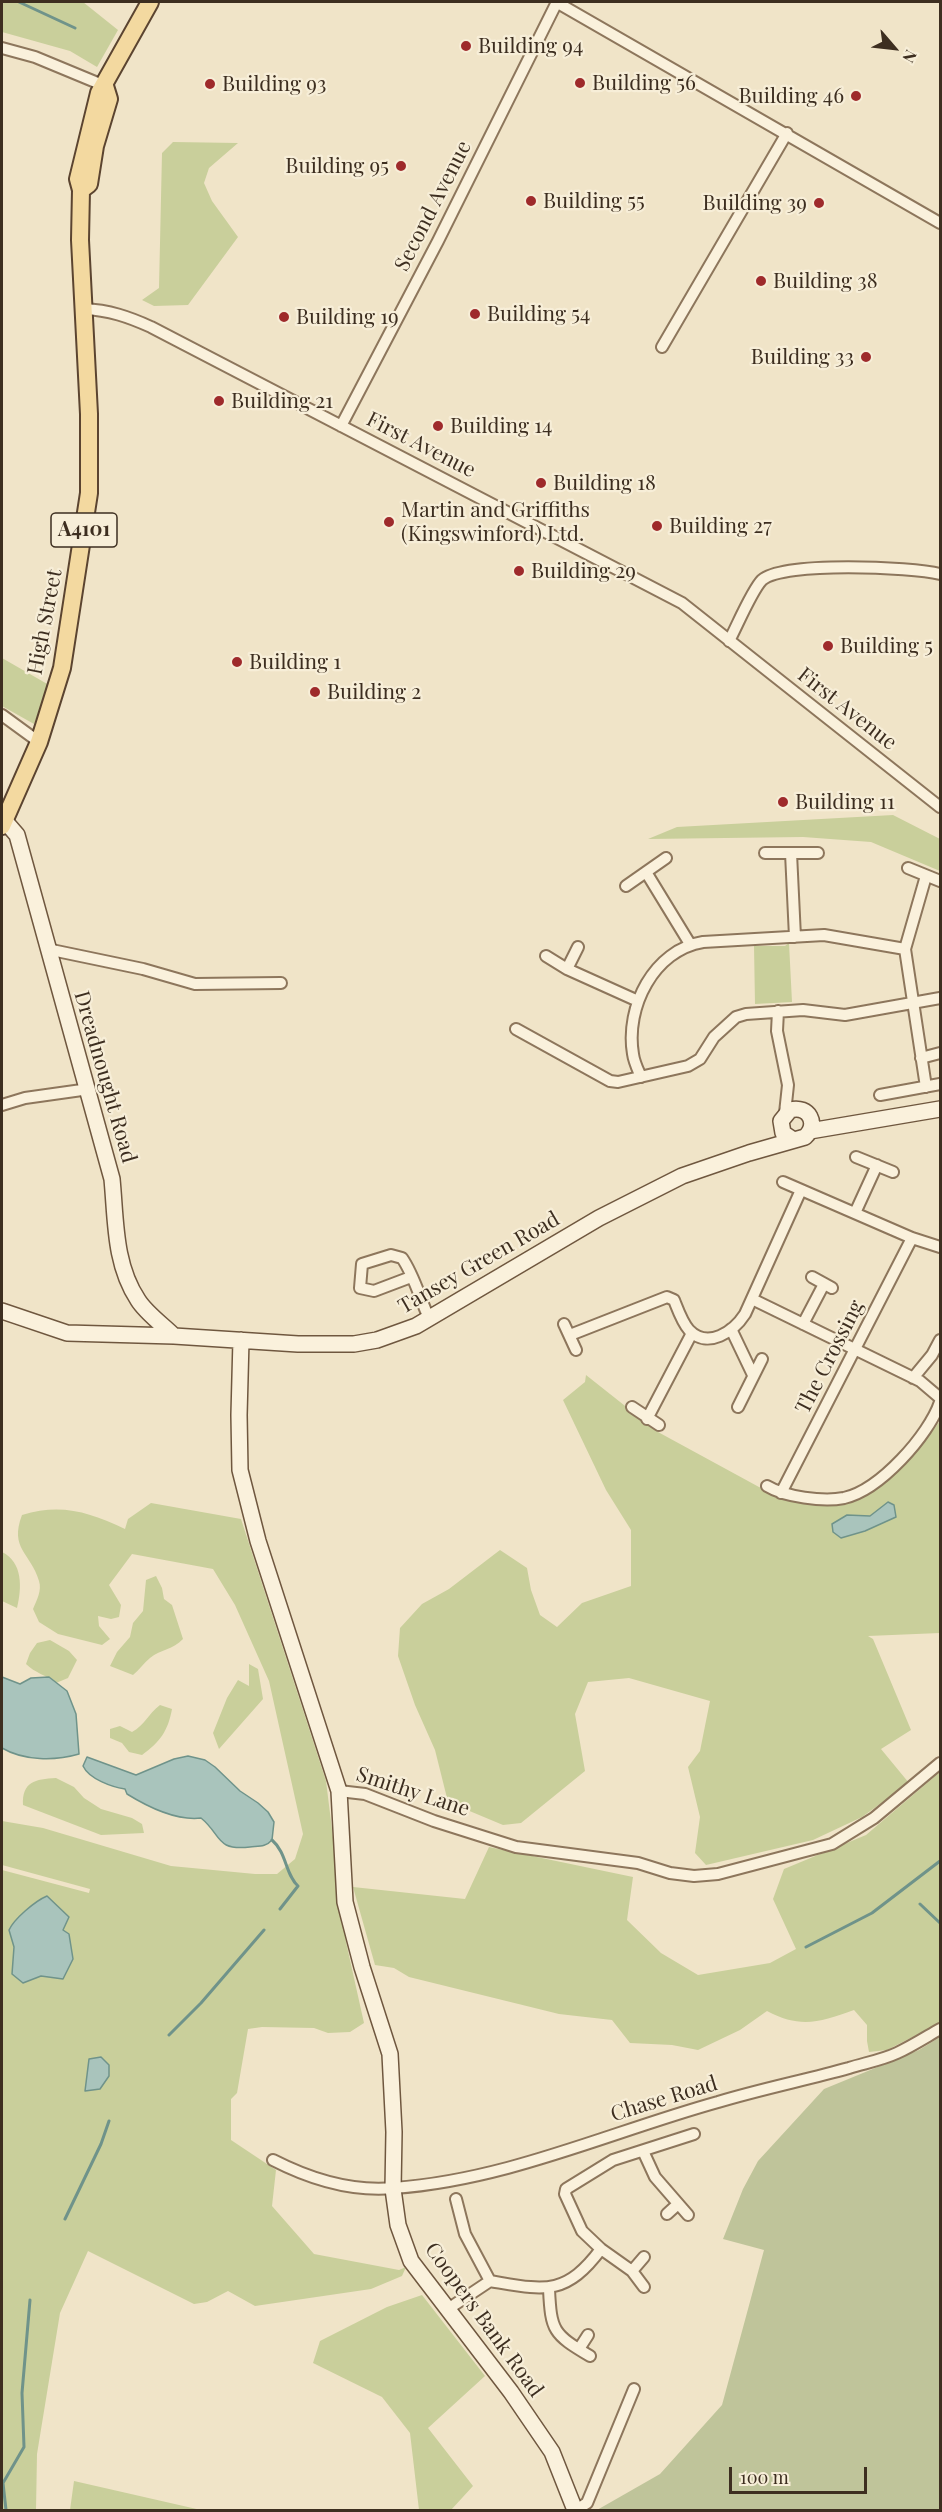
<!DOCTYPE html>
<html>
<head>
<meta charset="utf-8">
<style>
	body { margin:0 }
	#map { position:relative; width:942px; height:2512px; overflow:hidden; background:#f0e4c8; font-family:"Playfair Display",serif }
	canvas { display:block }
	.frame { position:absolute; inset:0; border:3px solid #3d2e20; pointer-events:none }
	.north { position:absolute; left:864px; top:18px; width:60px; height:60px; -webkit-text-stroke:4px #f7eed8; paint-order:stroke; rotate:118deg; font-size:16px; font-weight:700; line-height:24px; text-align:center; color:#3d2e20 }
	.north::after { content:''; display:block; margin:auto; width:21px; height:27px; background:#3d2e20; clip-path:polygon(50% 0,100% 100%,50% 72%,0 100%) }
	.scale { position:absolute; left:729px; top:2467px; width:138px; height:27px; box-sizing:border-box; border:3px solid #3d2e20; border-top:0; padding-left:8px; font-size:18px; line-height:21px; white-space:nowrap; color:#3d2e20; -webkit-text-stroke:4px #f7eed8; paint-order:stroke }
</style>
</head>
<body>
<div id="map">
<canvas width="942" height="2512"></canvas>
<div class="frame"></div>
<div class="north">N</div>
<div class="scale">100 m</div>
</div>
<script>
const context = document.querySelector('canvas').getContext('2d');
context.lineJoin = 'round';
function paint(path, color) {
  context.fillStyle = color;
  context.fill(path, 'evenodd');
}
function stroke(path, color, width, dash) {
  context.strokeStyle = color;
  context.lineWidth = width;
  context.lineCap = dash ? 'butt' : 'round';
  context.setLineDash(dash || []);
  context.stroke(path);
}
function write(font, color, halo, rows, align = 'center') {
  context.font = font + ' "Playfair Display",serif';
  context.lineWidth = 4.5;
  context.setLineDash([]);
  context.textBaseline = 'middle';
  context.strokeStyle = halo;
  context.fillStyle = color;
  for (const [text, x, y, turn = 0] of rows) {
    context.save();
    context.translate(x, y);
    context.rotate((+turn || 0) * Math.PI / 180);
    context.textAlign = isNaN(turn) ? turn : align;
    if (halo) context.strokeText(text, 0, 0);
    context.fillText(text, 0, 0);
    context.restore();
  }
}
paint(new Path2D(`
	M2 2H83L118 30 97 67 70 51 2 32Z
	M173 142 238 143 209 168 204 183 212 201 238 237 188 305 154 306 142 300 159 288 162 153Z
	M2 658 49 685 34 724 2 706Z
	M893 815 940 839V871L871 842 803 837 648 839 677 827Z
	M789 943 792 1002 755 1004 754 946H785Z
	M586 1375 658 1432 759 1487 788 1498 846 1502 881 1485 924 1442 940 1421V1633L868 1636 873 1639 911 1730 881 1749 909 1783 862 1817 813 1840 706 1865 695 1853 700 1817 688 1767 700 1751 710 1701 629 1678 588 1682 575 1714 585 1771 521 1823 503 1825 448 1802 435 1750 415 1705 398 1656 400 1628 422 1604 449 1589 500 1550 527 1568 531 1590 540 1615 557 1627 582 1603 631 1586V1530L606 1490 563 1400 585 1382ZM846 1515 896 1517 865 1531Z
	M151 1503 241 1519 326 1781 346 1942 364 2023 350 2032 328 2033 314 2028 262 2027 248 2029 237 2093 231 2099V2140L276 2170 272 2206 314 2254 399 2270 406 2267 402 2276 371 2289 255 2306 228 2291 207 2302 194 2304 88 2251 60 2313 37 2454 36 2510H2V1870L89 1893 90 1889 2 1865V1821L43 1828 171 1866 255 1874H277L295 1859 303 1834 269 1681 235 1605 213 1569 132 1554 109 1585 121 1605 119 1617 111 1619 98 1616 99 1626 110 1639 102 1645 58 1634 39 1622 33 1609C37 1600 42 1590 39 1581 31 1553 9 1549 22 1515 61 1503 89 1512 125 1529L128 1519Z
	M2 1552C23 1562 22 1588 17 1608L2 1601Z
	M156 1576 162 1588 164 1599 172 1605 183 1639C173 1650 161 1649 150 1658 144 1663 139 1670 133 1675L110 1666 117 1652 130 1637 133 1623 143 1611 146 1580Z
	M50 1640 69 1651 77 1660 68 1678 56 1683C46 1675 35 1673 26 1664L30 1653 37 1643Z
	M249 1664 258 1669 263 1699 219 1749 213 1733 227 1698 238 1680 249 1686Z
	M160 1705 172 1709C168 1731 160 1742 142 1755L129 1752 122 1743 110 1738V1729L120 1726 132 1732C145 1725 148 1714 160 1705Z
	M940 1772V2023L887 2050 869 2052 867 2041V2025L854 2010C820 2022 801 2029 767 2011L740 2030 698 2050 672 2045 630 2043 612 2020 559 2014 409 1977 394 1968 375 1965 353 1887 465 1899 489 1847 633 1877 627 1920 661 1953 698 1975 770 1963 796 1949 773 1899 784 1869 866 1835Z
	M56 1778 74 1787 84 1798 101 1809 132 1818 142 1824 144 1833 101 1835 23 1805C22 1782 35 1779 56 1778Z
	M422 2295 485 2376 428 2428 473 2486 451 2510H419L410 2433 382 2397 313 2363 320 2341 387 2307Z
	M74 2481 201 2510H70Z`), '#c9cf9b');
paint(new Path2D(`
	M940 2037V2510H597L660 2474 722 2405 764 2250 723 2239 743 2189 758 2161 824 2089 919 2050Z`), '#bfc49a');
const water = new Path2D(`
	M888 1502 894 1505 896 1517 865 1531 841 1538 833 1532 832 1524 847 1515 870 1516Z
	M2 1677 20 1684 31 1678 49 1677 67 1691 76 1714 79 1754C55 1761 24 1761 2 1748Z
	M188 1756 205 1760 215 1767 240 1791 258 1803 268 1812 274 1822 272 1840C266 1847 259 1846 250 1847 215 1851 222 1835 201 1818 175 1821 148 1807 127 1794L125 1789C112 1787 89 1779 83 1766L87 1757 136 1775 174 1759Z
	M47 1896 69 1917 63 1930 69 1934 73 1959 63 1979 41 1976 23 1983 12 1974 14 1947 9 1930C14 1919 35 1901 47 1896Z
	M101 2057 109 2065V2076L100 2089 85 2091 89 2059Z`);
paint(water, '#a9c4bc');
stroke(water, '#6f938a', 1.5);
stroke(new Path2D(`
	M19 2 75 28
	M272 1840C287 1853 285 1874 298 1886L280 1909
	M920 1904 940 1923
	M806 1947 872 1913 940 1861
	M169 2035 201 2003 264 1930
	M65 2219 101 2144 109 2121
	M6 2510 3 2483 24 2447 22 2393 30 2300`), '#6f938a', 3);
const street = new Path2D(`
	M556 2 940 223
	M2 48 35 57 105 86
	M84 309C109 310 129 317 151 327L682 603 940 807
	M662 347 787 133
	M341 426 438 241 557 2
	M729 641C737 626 752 590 762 580 784 561 911 567 940 574
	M2 715 39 742
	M765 853H818
	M791 853 795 937
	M908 868 940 881
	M646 872 690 944
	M626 886 666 858
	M47 949 143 969 195 984 281 983
	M546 956 567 969 638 1001
	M567 969 578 947
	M778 1011 777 1031 788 1085 785 1113
	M516 1029 610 1081 618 1082 688 1066 700 1059 714 1037 736 1017 746 1014 803 1010 845 1015 940 998
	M921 1058 940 1053
	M641 1077C638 1070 634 1062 633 1054 625 1007 654 950 703 942L824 935 905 949
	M926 1087 905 949 926 876
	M880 1095 940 1084
	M2 1105 25 1098 89 1089
	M856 1157 893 1172
	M783 1182 912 1238 940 1247
	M855 1213 877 1165
	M411 1277 374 1291 360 1288 362 1264 391 1255 402 1258C414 1275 420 1299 429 1318
	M812 1277 832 1288
	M752 1299 920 1381 940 1398
	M564 1324 576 1350
	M803 1324 824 1284
	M731 1329 753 1375
	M570 1335 667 1297 674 1300C678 1310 682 1322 689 1330 708 1350 734 1331 745 1314L801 1190
	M913 1378 932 1355 940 1340
	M632 1407 659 1425
	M738 1407 762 1359
	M647 1419 692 1333
	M767 1486C785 1497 823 1502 844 1498 880 1490 929 1435 940 1402
	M781 1493 912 1238
	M339 1791 365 1794 434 1821 516 1847 638 1863 670 1873 694 1876 718 1874 832 1844 874 1818 940 1763
	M643 2151 655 2177 688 2215
	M273 2160C310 2179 351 2192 394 2188 507 2180 610 2132 718 2102 761 2089 806 2080 849 2068 865 2063 882 2060 897 2053 912 2046 926 2037 940 2029
	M456 2199 465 2234 490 2281
	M667 2214 678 2204
	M632 2271 644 2257
	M644 2287 632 2271 601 2249 582 2231 565 2194 566 2189 613 2160 694 2134
	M549 2289C551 2331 553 2334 590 2356
	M448 2309 490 2281C544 2290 565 2297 601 2249
	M579 2349 588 2335
	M576 2510 587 2503 634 2389`);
const secondary = new Path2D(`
	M4 820 17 835 112 1179C116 1220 114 1264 138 1300 146 1313 163 1325 174 1336
	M810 1131 940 1109
	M2 1311 67 1333 174 1336 298 1344H354L377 1340 416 1326 599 1218 682 1176 749 1153 805 1137C819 1124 809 1105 790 1110L781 1121 783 1133 792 1139
	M241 1340 239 1415 240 1470 258 1541 339 1791 345 1902 362 1967 390 2054 394 2132 393 2189 398 2225 411 2261 511 2392 552 2452 575 2510`);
const primary = new Path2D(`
	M81 190 89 184 95 146 109 99 105 86
	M2 826 39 742 62 668 89 493V414L80 240 81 190 78 179 99 93 150 2`);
stroke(street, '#8d765c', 14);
stroke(secondary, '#6f573f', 18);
stroke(primary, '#5b4430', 20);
stroke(street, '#faf1dc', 10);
stroke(secondary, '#faf1dc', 15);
stroke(primary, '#f3d9a0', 16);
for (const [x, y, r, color] of [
	[466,46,6,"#9e2a2b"],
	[580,83,6,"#9e2a2b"],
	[210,84,6,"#9e2a2b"],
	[856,96,6,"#9e2a2b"],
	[401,166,6,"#9e2a2b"],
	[531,201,6,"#9e2a2b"],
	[819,203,6,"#9e2a2b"],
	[761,281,6,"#9e2a2b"],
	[475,314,6,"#9e2a2b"],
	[284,317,6,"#9e2a2b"],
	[866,357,6,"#9e2a2b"],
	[219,401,6,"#9e2a2b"],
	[438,426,6,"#9e2a2b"],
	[541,483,6,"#9e2a2b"],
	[389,522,6,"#9e2a2b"],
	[657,526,6,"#9e2a2b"],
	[519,571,6,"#9e2a2b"],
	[828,646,6,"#9e2a2b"],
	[237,662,6,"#9e2a2b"],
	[315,692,6,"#9e2a2b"],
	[783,802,6,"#9e2a2b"]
]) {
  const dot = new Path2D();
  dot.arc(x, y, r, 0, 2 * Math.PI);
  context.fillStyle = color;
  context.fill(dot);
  stroke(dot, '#f7eed8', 2);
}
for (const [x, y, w] of [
	[84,530,66]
]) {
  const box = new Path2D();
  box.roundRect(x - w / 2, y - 17, w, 34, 4.5);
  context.fillStyle = '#f7eed8';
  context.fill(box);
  stroke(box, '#3d2e20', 1.5);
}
write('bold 20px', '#3d2e20', null, [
	["A4101",84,530]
]);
write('21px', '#3d2e20', '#f7eed8', [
	["Building 94",478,46],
	["Building 56",592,83],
	["Building 93",222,84],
	["Building 46",844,96,"right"],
	["Building 95",389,166,"right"],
	["Building 55",543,201],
	["Building 39",807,203,"right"],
	["Building 38",773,281],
	["Building 54",487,314],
	["Building 19",296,317],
	["Building 33",854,357,"right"],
	["Building 21",231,401],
	["Building 14",450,426],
	["Building 18",553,483],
	["Martin and Griffiths",401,510],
	["(Kingswinford) Ltd.",401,534],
	["Building 27",669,526],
	["Building 29",531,571],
	["Building 5",840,646],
	["Building 1",249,662],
	["Building 2",327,692],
	["Building 11",795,802]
], 'left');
write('21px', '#3d2e20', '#f7eed8', [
	["Second Avenue",433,206,-63],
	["First Avenue",421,445,27],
	["High Street",45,622,-79],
	["First Avenue",847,709,38],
	["Dreadnought Road",105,1077,74],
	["Tansey Green Road",479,1263,-30],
	["The Crossing",830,1357,-63],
	["Smithy Lane",413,1792,18],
	["Chase Road",664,2099,-17],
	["Coopers Bank Road",484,2320,54]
]);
</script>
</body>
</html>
